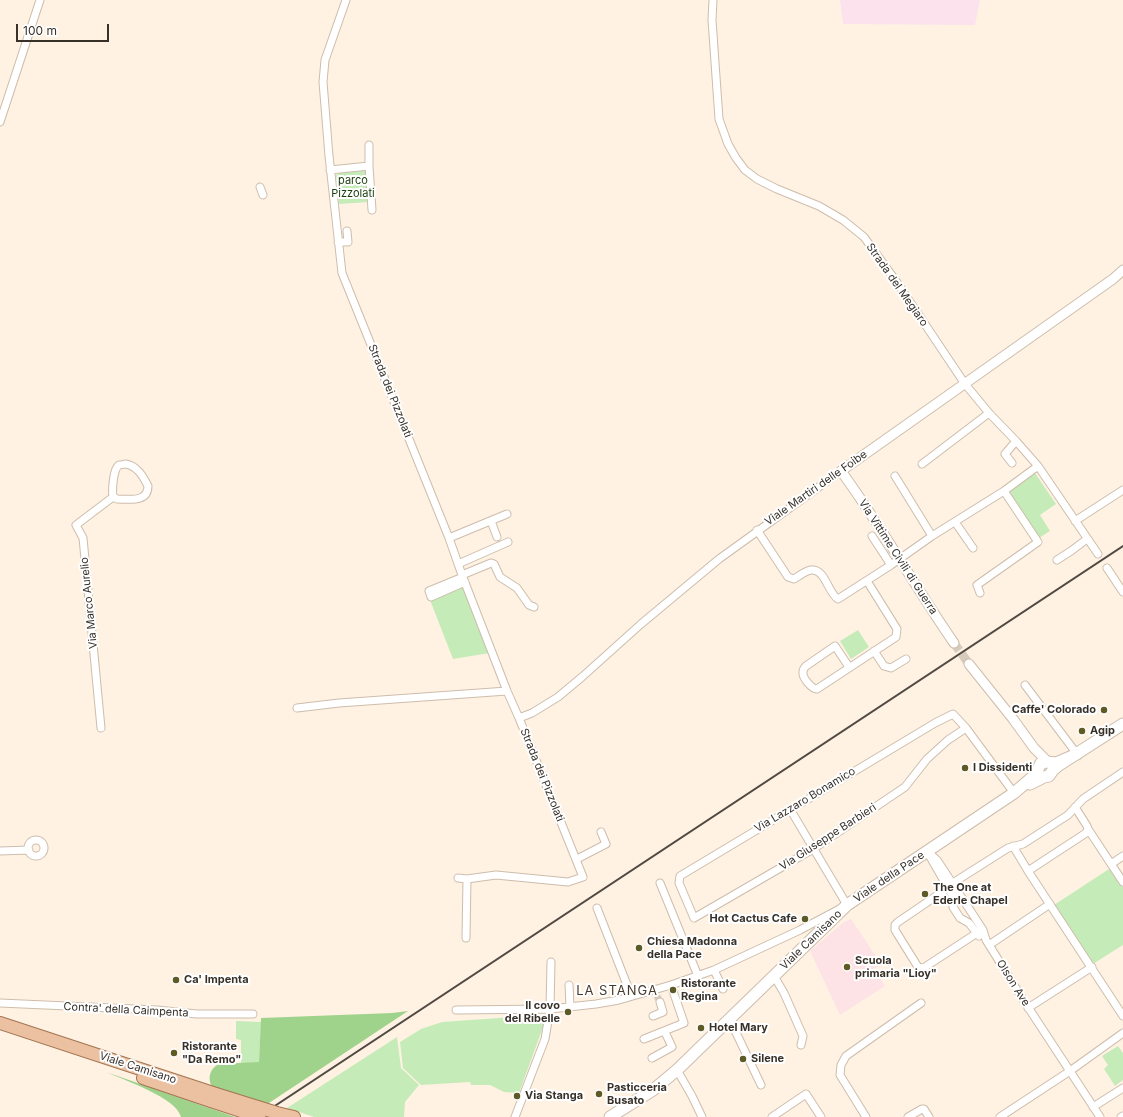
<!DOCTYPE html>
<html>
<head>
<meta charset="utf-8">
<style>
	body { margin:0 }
	#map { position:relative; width:1123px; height:1117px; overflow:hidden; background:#fff2e3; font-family:Inter,sans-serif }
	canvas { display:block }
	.scale { position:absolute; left:16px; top:24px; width:93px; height:18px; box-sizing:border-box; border:2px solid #37312a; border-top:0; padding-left:5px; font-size:12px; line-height:14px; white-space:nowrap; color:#37312a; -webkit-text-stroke:3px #fff; paint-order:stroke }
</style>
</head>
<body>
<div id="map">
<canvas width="1123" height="1117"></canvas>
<div class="scale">100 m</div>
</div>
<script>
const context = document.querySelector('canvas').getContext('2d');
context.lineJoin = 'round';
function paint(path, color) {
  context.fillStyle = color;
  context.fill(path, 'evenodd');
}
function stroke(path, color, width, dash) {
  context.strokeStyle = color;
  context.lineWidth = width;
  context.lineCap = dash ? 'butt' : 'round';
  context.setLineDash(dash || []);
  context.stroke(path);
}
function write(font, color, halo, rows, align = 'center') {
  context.font = font + ' Inter,sans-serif';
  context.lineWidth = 4;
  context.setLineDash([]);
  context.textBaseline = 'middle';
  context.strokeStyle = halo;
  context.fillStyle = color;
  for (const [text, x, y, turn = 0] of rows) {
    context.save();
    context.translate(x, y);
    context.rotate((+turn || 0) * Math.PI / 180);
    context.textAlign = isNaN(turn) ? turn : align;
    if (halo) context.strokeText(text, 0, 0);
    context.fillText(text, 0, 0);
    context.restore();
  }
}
paint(new Path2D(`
	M840 0H980L975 25 843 24Z`), '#fbe2ed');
paint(new Path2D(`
	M851 919 881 964 874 969 885 986 840 1015 810 951 844 922Z`), '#fde2e6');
paint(new Path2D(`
	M365 170 368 175 369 202 339 204 336 175 342 172Z
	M1035 473 1056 504 1040 515 1050 531 1039 538 1008 491Z
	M462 586 490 653 453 659 430 600Z
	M858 630 869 647 851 659 840 641Z
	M1112 867 1123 884V945L1093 964 1054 905Z
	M541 1015 546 1019 519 1093 504 1092 490 1085H471L470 1082 421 1085 403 1068 400 1042 421 1029 442 1022Z
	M236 1021 261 1022 259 1063H241V1040L236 1039Z
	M397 1037 401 1068 419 1085 405 1102 404 1117H314L287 1108Z
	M1118 1046 1123 1053V1080L1115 1086 1104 1069 1108 1065 1102 1056Z`), '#c5ecb8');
paint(new Path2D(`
	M408 1011 266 1105 212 1087C207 1078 210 1068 219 1064L259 1062 261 1018 392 1013Z
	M106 1072 235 1117H181C177 1098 124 1080 106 1072Z`), '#9fd38c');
stroke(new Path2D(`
	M657 996 660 1002`), '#d7cbbe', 7, [7, 3.5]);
stroke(new Path2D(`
	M954 643 969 664`), '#d7cbbe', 9, [9, 4.5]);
const minor = new Path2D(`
	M346 0 325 60 323 82 329 156 342 273 449 538 462 575 507 691 519 718 583 877 568 882 496 875 467 879 458 878
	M713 0 712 20 719 119 728 144 736 158 745 170 757 179 777 189 819 206 843 220 864 237 896 281 965 384 989 413 1016 441 1038 466 1098 554
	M0 122 40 0
	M369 145V166
	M330 170 369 166 372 210
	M260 187 263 195
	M338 242H348L347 231
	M1012 463 1005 454 1016 441
	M126 464C137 466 143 476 148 486 148 503 129 499 117 499L113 497C112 490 113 469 119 465 121 465 125 464 126 464Z
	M922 464 989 413
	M895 476 932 536
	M491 521 497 537
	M1075 521 1123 490
	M955 522 973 548
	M757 530 788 577 794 579C799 576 805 571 811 570 825 568 828 593 838 599L891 565 932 536 1004 491 1038 466
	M872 536 891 565
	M449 538 507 514
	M1057 560 1071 551 1087 539
	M458 564 508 542
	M1107 568 1123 592
	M462 575 491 563 494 564 500 577 517 588 529 605 534 607
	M463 577 429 591 431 597 465 582
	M980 593 977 585 1038 542 1004 491
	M874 651 884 666 891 668 906 659
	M849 667 835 646 806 666C804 668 803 669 803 672 802 678 812 689 817 689L896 637 897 629 867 581
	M1025 685 1077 754
	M297 708 339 703 507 691
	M519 718 532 713 558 697 582 677 641 624 719 559 841 471
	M101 728 83 538 76 525 113 497
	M966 728 948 740 927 759 905 787 813 849 694 918 679 883 680 876 935 723 953 714 966 728 1014 793
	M1088 829 1123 882
	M28 848a8 8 0 1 1 16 0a8 8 0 1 1-16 0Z
	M1013 846 1028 871 1086 833 1088 829 1087 826 1075 807
	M0 851 29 850
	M927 851 937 860 983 930 986 940 1024 1001 1100 1117
	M929 855 955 900 953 907 960 918 969 923 979 936
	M577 859 606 844 601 832
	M1111 864 1123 856
	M1028 871 1123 1016
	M660 883 698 976
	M955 887 954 884 956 881 1008 848 1023 844 1068 815 1083 799 1123 772
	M948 888 898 922 895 925V930L918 967 921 968 925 967 977 933
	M597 908 631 995
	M466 938 467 879
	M989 945 1050 904
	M714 970 723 989
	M774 976 784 993 803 1036 801 1045
	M569 985 570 1006
	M0 1003 157 1010 197 1014H253
	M1028 1008 1092 967
	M456 1010 550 1009 596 1004 619 1000 671 985 714 970 800 930 847 905 790 809
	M653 1016 663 1012 660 1002
	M730 1020 761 1085
	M644 1039 684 1023 671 985
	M652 1058 672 1047 665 1032
	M677 1070 692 1096 702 1117
	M1093 1107 1123 1088
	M515 1117 545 1039 550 1009 551 962
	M772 1117 806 1094 821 1117
	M866 1117 840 1075 841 1065 846 1056 921 1003
	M908 1117 922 1109H924L929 1117
	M1000 1117 1070 1071 1123 1033
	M1121 1117 1123 1116`);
const tertiary = new Path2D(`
	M954 643C915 587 882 527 841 471L1113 279 1123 270
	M969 664 1013 719 1034 748 1048 762`);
const secondary = new Path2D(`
	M1030 784 1044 777 1049 776 1053 770 1059 765 1123 724
	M610 1117 653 1090 677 1070 847 905 1014 793 1035 775 1041 763 1046 762 1056 763 1077 754`);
const primary = new Path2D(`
	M0 1023 216 1094
	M143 1078 211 1101
	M277 1113 294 1117`);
stroke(minor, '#cdbdac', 9);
stroke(tertiary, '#cdbdac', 11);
stroke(secondary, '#cdbdac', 13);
stroke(primary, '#a47450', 14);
stroke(minor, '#fff', 7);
stroke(tertiary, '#fff', 9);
stroke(secondary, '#fff', 11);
stroke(primary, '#ebc1a2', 12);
stroke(new Path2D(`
	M258 1117 1123 546`), '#514a42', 2);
const primaryBridge = new Path2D(`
	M216 1094 277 1113
	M211 1101 259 1117`);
stroke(primaryBridge, '#a47450', 14, []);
stroke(primaryBridge, '#ebc1a2', 12);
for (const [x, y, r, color] of [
	[1104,710,4,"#5d5a26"],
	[1082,731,4,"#5d5a26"],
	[965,768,4,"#5d5a26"],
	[925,894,4,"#5d5a26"],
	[805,919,4,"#5d5a26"],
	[639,948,4,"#5d5a26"],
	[847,967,4,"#5d5a26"],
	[176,980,4,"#5d5a26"],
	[673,990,4,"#5d5a26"],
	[568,1012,4,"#5d5a26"],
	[701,1028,4,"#5d5a26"],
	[174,1053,4,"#5d5a26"],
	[743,1059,4,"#5d5a26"],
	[599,1094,4,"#5d5a26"],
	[517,1096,4,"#5d5a26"]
]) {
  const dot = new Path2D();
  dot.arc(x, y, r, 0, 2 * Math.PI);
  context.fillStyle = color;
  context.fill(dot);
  stroke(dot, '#fff', 1.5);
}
write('11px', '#1b3c0c', '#fff', [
	["parco",353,181],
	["Pizzolati",353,194]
]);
write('11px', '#37312a', '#fff', [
	["Strada del Megiaro",897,285,55],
	["Strada dei Pizzolati",390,391,68],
	["Viale Martiri delle Foibe",816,488,-35],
	["Via Vittime Civili di Guerra",898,557,57],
	["Via Marco Aurelio",89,603,-96],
	["Strada dei Pizzolati",542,775,68],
	["Via Lazzaro Bonamico",805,800,-31],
	["Via Giuseppe Barbieri",828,837,-33],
	["Viale della Pace",889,877,-34],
	["Viale Camisano",811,940,-44],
	["Olson Ave",1013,983,58],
	["Contra' della Caimpenta",126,1010,3],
	["Viale Camisano",138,1068,18]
]);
write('bold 11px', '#37312a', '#fff', [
	["Caffe' Colorado",1096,710,"right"],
	["Agip",1090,731],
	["I Dissidenti",973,768],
	["The One at",933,888],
	["Ederle Chapel",933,901],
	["Hot Cactus Cafe",797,919,"right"],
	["Chiesa Madonna",647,942],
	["della Pace",647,955],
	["Scuola",855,961],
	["primaria \"Lioy\"",855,974],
	["Ca' Impenta",184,980],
	["Ristorante",681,984],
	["Regina",681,997],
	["Il covo",560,1006,"right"],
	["del Ribelle",560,1019,"right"],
	["Hotel Mary",709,1028],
	["Ristorante",182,1047],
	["\"Da Remo\"",182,1060],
	["Silene",751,1059],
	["Pasticceria",607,1088],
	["Busato",607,1101],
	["Via Stanga",525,1096]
], 'left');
context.letterSpacing = '1px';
write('13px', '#473a2c', '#fff', [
	["LA STANGA",617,991]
]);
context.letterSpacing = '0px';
</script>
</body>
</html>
